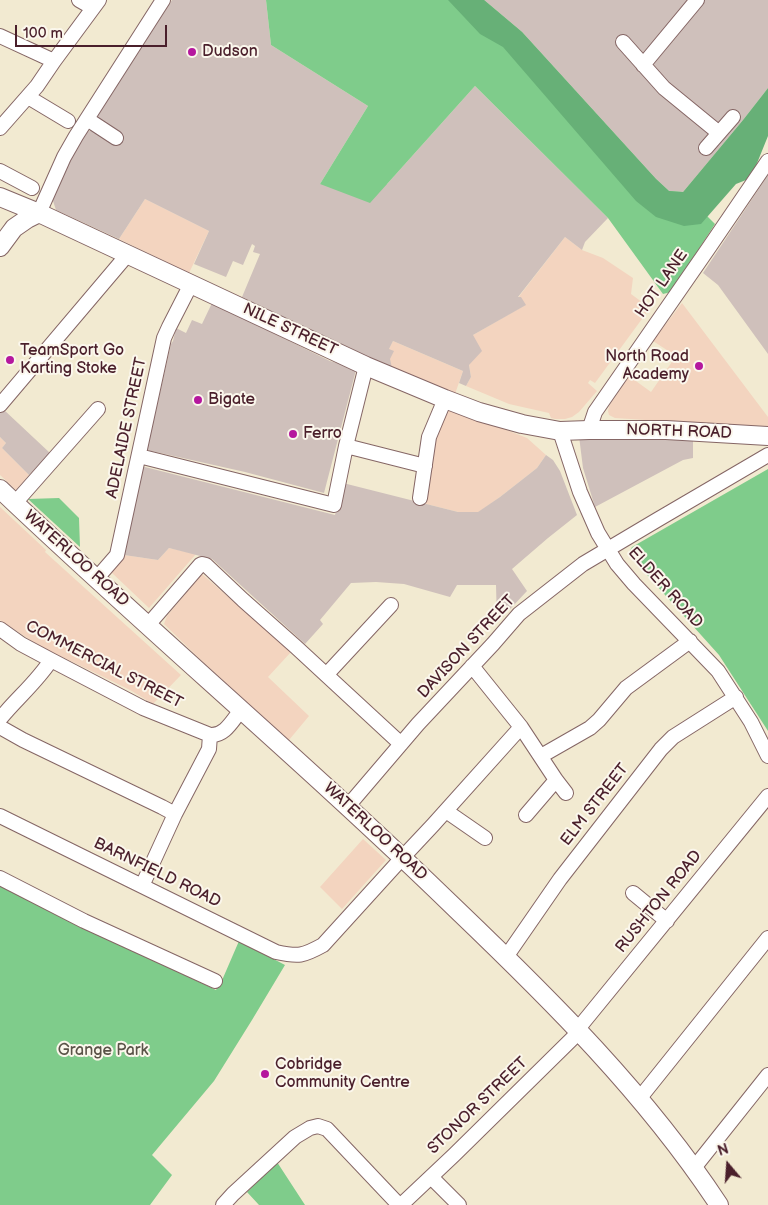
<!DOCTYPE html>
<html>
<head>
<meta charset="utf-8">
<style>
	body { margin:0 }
	#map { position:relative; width:768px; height:1205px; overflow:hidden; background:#f2ead1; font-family:"Balsamiq Sans",sans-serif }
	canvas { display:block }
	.north { position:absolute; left:703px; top:1140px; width:50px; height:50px; -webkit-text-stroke:4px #fbf7ec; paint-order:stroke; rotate:342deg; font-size:14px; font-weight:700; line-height:20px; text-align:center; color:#4a1f2b }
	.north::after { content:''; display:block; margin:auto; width:18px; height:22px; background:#4a1f2b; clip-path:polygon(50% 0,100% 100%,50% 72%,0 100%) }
	.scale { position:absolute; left:15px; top:25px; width:152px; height:22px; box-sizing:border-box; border:2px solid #4a1f2b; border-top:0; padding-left:6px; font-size:15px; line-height:18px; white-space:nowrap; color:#4a1f2b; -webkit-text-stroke:4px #fbf7ec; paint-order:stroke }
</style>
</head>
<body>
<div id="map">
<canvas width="768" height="1205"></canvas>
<div class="north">N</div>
<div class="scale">100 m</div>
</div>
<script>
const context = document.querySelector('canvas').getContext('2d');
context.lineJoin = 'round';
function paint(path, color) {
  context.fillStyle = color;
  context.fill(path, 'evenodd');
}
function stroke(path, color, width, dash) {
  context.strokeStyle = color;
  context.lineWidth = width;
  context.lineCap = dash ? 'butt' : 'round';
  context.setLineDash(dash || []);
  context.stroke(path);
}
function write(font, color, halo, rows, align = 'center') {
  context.font = font + ' "Balsamiq Sans",sans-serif';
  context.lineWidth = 4;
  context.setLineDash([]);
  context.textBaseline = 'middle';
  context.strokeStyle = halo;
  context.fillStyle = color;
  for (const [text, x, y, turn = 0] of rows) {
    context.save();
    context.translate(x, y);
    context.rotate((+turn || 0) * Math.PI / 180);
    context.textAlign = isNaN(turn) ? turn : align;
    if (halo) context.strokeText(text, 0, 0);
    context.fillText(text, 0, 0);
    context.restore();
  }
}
paint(new Path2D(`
	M145 199 209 231 189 273 119 239Z
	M565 237 582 250 603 258 633 278 631 294 650 308 595 383 590 380 588 383 597 391 579 412 572 417 565 419H555L551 418 549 413 509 404 466 386 471 377 469 365 473 335 525 305 517 299Z
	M682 303 768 417V426L720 425 615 418 609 415 608 411 609 406 629 376 651 392 676 356 653 341Z
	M393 341 463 371 455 394 392 368 390 363 389 349Z
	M446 409 504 429 527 438 546 455 537 468 500 497 479 512H458L426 504 433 442Z
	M0 437 6 443 2 448 29 475 16 490 0 475Z
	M0 507 46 550 45 552 181 675 153 704 130 690 77 664 41 647 0 620Z
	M169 548 196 554 149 608 111 572 124 555 158 560Z
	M202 574 291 652 268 677 309 716 289 740 202 661 164 624 167 616Z
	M363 839 386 860 342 909 320 887Z`), '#f3d4bf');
paint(new Path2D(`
	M172 0H266L271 45 368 106 320 184H387L475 86 608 218 585 242 582 250 565 237 518 297H521L526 305 473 335 482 351 469 365 471 377 466 386 459 383 463 371 393 341 389 349 394 351 390 359 392 368 242 297 260 254 253 252 255 246 252 244 243 265 233 261 226 277 194 264 209 231 145 199 119 239 56 210 52 198 72 156 86 132 93 130 117 144 122 134 96 118Z
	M484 0H768V88L743 120 683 192 669 191 656 179 522 32Z
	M768 175V354L718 285 703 273Z
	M212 303 330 361 347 366V368L356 370 324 493 245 472 147 450 171 344 173 341 176 328 186 333 192 320 202 324Z
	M3 409 50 453 29 475 2 448 6 443 0 437V413Z
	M579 436 693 438V458L683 460 595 507 583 468Z
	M546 455 553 460 560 471 577 515 548 538 512 569 527 591 497 623 496 585H457L450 597 404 584 376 582 351 583 320 620 323 624 305 644 212 559 169 548 158 560 124 555 141 466 335 515 343 483 458 512H478L500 497 537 468Z`), '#cfc0bb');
paint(new Path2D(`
	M266 0H484L522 32 656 179 669 191 683 192 715 224 671 292 663 294 608 218 475 86 370 203 320 184 368 106 271 45Z
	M768 469V731L719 655 630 556 629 552 632 547Z
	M59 498 79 518 80 547 28 499Z
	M0 886 216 990 223 978 239 941 285 965 252 1020 214 1081 152 1155 172 1175 150 1205H0Z
	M277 1162 305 1205H259L247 1192Z`), '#7fcc8b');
paint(new Path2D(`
	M448 0H484L522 32 656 179 669 191 683 192 743 120 768 88V136L751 178 736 184 701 224 684 226 656 217 636 201 503 47 480 34Z`), '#67b077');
const minor = new Path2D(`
	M79 0 93 8
	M0 36 54 61
	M623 42 664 88 719 133
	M643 65 697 0
	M28 97 68 121
	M87 119 116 138
	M0 128 37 86 54 61 99 0
	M706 148 733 117
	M0 171 32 188
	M39 213 64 157 76 136 163 0
	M0 405 128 254
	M589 430 595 412 708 249 768 161
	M560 431 580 492 598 533 617 564 634 584 718 671 751 722 768 756
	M346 446 425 466
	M139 456 334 505 346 446 366 366
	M420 498 429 437 445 399
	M15 503 98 409
	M97 578 117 555 164 338 169 327 191 284
	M148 625 200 565 202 564 206 565 243 600 296 647 401 744
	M0 629 21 644 51 660 143 708 210 735C225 736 232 721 241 710
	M472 666 521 727 556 780 566 793
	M327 674 391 605
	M0 719C16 699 37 682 51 660
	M0 727 23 740 162 807 175 814
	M541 756 590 728 599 720 626 688 690 641
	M348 806 418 724 493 644 519 614 583 564 657 520 768 455
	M446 811 485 838
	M526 815 556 780
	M0 816 276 952C299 957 303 956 323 945L403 857 433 825 521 727
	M0 878 84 921 215 981
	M142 886 175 814 209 749 210 735
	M633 893 667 921
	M506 957 560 879 661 749 673 737 736 697
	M577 1030 768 796
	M639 1099 768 938
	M694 1168 768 1075
	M431 1177 459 1205
	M223 1205 233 1194 295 1137 310 1128 318 1126 327 1129 399 1205
	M401 1205 454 1155 579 1032`);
const major = new Path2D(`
	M0 197 39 213 366 366 445 399 479 412 522 424 560 431 589 430H666L768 436
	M0 247 14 228 27 219 39 213
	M0 489C149 631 307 764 455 908 551 1000 646 1094 719 1205`);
stroke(minor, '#856665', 16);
stroke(major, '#856665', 20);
stroke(minor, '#fff', 14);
stroke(major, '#fff', 18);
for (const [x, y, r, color] of [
	[192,52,5,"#b5179e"],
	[10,360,5,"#b5179e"],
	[699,366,5,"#b5179e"],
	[198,400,5,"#b5179e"],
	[293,434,5,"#b5179e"],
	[265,1074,5,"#b5179e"]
]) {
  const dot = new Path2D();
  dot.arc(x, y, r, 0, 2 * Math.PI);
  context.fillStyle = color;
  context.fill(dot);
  stroke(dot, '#fbf7ec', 2);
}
write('16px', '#4a1f2b', '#fbf7ec', [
	["Dudson",202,52],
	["TeamSport Go",20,351],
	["Karting Stoke",20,369],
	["North Road",689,357,"right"],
	["Academy",689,375,"right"],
	["Bigate",208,400],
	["Ferro",303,434],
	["Cobridge",275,1065],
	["Community Centre",275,1083]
], 'left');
write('16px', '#4a1f2b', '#fbf7ec', [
	["HOT LANE",662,284,-55],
	["NILE STREET",290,330,25],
	["ADELAIDE STREET",127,428,-78],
	["NORTH ROAD",679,432,2],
	["WATERLOO ROAD",76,559,42],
	["ELDER ROAD",665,588,48],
	["DAVISON STREET",467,647,-47],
	["COMMERCIAL STREET",104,665,27],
	["ELM STREET",595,805,-52],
	["WATERLOO ROAD",375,832,43],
	["BARNFIELD ROAD",157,873,26],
	["RUSHTON ROAD",659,902,-51],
	["STONOR STREET",478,1106,-44]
]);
write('16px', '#5a5348', '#fbf7ec', [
	["Grange Park",103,1051]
]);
</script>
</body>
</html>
